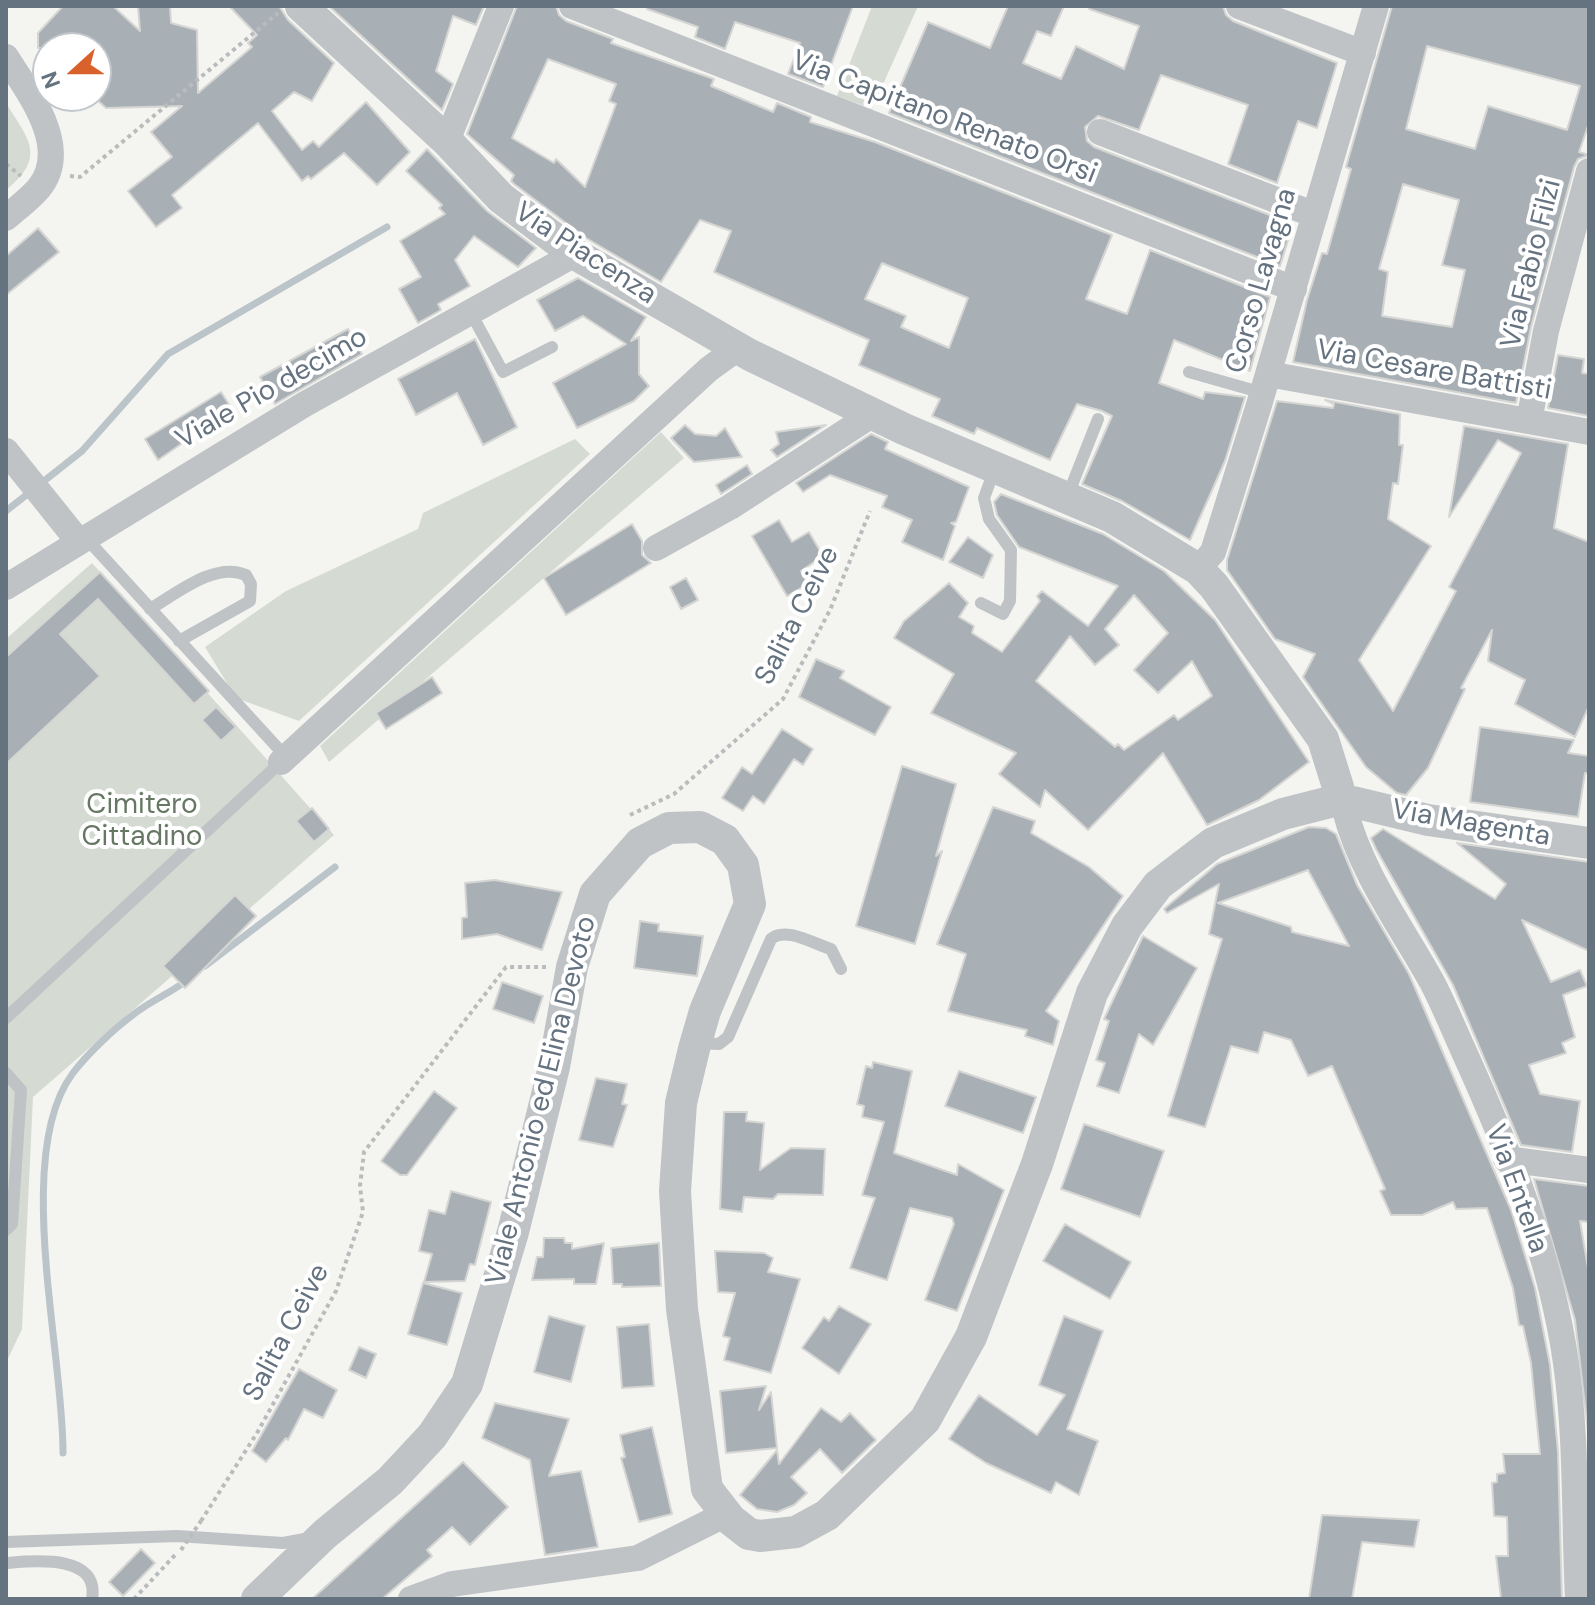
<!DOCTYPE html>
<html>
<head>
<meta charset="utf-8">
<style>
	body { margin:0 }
	#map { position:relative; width:1595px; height:1605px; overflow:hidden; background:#f4f4f1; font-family:"DM Sans",sans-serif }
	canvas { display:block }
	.frame { position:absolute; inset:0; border:8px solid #657280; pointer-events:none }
	.north { position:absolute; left:32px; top:32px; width:80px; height:80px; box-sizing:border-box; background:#fff; border:2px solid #c1c7cc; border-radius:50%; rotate:249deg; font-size:22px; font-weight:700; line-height:32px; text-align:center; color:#657280 }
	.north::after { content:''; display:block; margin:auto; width:28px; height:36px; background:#d9622c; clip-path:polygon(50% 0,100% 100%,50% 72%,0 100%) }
</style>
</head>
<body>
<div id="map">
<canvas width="1595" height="1605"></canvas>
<div class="frame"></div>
<div class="north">N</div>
</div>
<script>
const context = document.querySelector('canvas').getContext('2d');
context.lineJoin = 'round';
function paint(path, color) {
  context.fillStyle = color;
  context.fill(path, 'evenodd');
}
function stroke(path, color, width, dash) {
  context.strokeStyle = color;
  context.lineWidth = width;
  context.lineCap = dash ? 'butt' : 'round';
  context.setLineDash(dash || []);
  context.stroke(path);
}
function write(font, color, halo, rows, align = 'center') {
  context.font = font + ' "DM Sans",sans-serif';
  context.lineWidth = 8;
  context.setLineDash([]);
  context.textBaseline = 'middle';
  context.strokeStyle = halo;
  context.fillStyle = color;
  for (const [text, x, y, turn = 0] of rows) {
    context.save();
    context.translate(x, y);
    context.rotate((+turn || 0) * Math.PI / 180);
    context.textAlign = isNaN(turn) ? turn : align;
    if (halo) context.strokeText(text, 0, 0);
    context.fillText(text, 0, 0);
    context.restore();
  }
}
paint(new Path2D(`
	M872 6H918L872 109 837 96Z
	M6 103C29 140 47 157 6 190Z
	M661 432 684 458 329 762 320 746Z
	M575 439 590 454 299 721 236 698 205 647 286 591 418 529 423 513Z
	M92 563 334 835 33 1097 22 1329 6 1363V639Z`), '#d5dbd2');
stroke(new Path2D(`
	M6 511 82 451 168 354 387 227
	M205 966 335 867
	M63 1453C64 1355 12 1153 73 1073 88 1053 114 1029 134 1014 151 1001 170 993 186 981`), '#bbc4c9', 7);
const building = new Path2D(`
	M63 6H113L140 31 138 6H170L171 23 197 30 198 93 252 47 248 43 257 35 229 6H279L288 20 334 63 312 101 294 92 272 111 302 150 313 141 319 147 366 102 410 152 377 185 344 153 311 179 308 176 302 181 258 123 172 195 182 208 156 227 128 191 172 157 151 132 182 106 106 108 96 99V48H38V33Z
	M333 6H484L476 25 453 16 436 71 453 84 442 110 331 8Z
	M517 6H556L559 15 566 21 613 39 611 43 714 79 711 86 773 112 777 103 811 117 810 122 875 142 1112 235 1086 299 1127 314 1150 250 1270 297 1250 371 1174 340 1159 383 1203 399 1205 392 1245 397 1225 461 1190 540 1122 501 1082 484 1112 416 1102 411 1077 404 1050 460 977 428 974 434 932 416 940 399 859 365 869 340 714 272 731 231 700 220 661 282 586 238 514 184 511 181 514 175 467 134ZM548 59 616 84 609 101 616 104 585 187 556 159 554 163 512 138ZM882 263 968 298 949 348 901 327 906 316 865 299Z
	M647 6H853L823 87 788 74 800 43 735 22 725 49 695 37 698 27 647 9Z
	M1008 6H1064L1051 36 1037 31 1023 63 1061 79 1076 46 1124 69 1139 26 1089 9V6H1223L1226 15 1233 21 1337 63 1317 128 1298 121 1277 183 1228 164 1248 105 1161 75 1139 130 1098 116 1085 127 1087 141 1094 147 1293 224 1280 266 889 113 928 22 990 48Z
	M1392 6H1589V123L1579 152 1589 155 1578 159 1574 167 1531 327 1516 403 1293 362 1307 300 1322 253 1327 254 1351 169 1346 167ZM1427 46 1580 86 1567 130 1488 106 1475 149 1406 129ZM1403 184 1459 200 1442 265 1465 270 1452 327 1382 316 1388 272 1379 269Z
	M427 149 487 211 536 248 518 267 474 236 455 260 470 286 438 304 441 310 418 323 399 289 421 277 400 241 445 214 439 208 442 205 406 171Z
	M38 228 59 252 6 295V256Z
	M578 278 646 317 631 341 639 337V374L649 386 634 401 577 428 553 383 626 344 583 316 555 331 537 300Z
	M348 329 362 354 275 404 260 377Z
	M475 339 517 427 483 445 457 393 416 415 398 379Z
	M1558 355 1584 359 1582 373 1589 374V416L1548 408Z
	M221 392 232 409 158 460 145 439Z
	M1325 400 1400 414 1399 445H1403L1398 484 1393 483 1388 519 1431 546 1359 660 1393 711 1456 591 1449 587 1521 453 1498 440 1449 517 1464 426 1568 444 1554 528 1589 542V706L1575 737 1515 704 1525 680 1488 661 1492 630 1461 688 1465 689 1428 768 1406 795 1397 793 1366 767 1303 677 1315 654 1275 639 1227 570V560L1277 401 1333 408 1334 404Z
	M685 425 695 434 716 436 725 428 742 457 694 462 671 438Z
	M826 425 777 457 771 450 779 444 776 432Z
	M871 434 888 442 885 449 969 487 956 522 951 523 955 526 943 560 902 542 912 520 882 507 887 496 830 475 803 492 796 483Z
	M747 465 752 474 721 494 716 485Z
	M1001 494 1103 534 1164 571 1215 620 1309 762 1259 800 1207 825 1163 753 1088 830 1045 790 1040 807 999 774 1016 753 931 713 954 674 894 638 904 621 949 583 968 603 959 617 974 626 972 633 1002 652 1040 601 1037 596 1042 591 1088 626 1118 586 1019 547 997 515 994 502ZM1134 595 1168 633 1134 670 1158 693 1192 661 1212 696 1178 720 1174 715 1124 750 1118 744 1115 747 1036 681 1070 636 1095 665 1119 645 1105 629Z
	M779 520 792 542 809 532 823 556 801 571 808 584 787 596 752 536Z
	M632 524 642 541V555L651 563 566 615 544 578Z
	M968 537 993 555 983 578 949 562Z
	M100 572 209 691 194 704 98 599 60 634 100 676 6 764V657Z
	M686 578 698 600 681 609 670 587Z
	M816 659 844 671 840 678 891 707 875 735 799 697Z
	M432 677 442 693 386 729 376 713Z
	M216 707 236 727 221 741 202 720Z
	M1480 727 1574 740 1568 753 1589 756V773H1585L1578 817 1470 802Z
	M782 729 813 749 803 765 794 759 764 804 753 796 743 811 722 798 742 767 752 774Z
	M902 766 956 784 936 856 942 851 915 944 856 926Z
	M993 807 1035 821 1031 833 1089 867 1123 896 1046 1011 1059 1021 1053 1045 1025 1036 1027 1030 948 1011 966 954 937 944Z
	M312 808 329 829 314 842 296 821Z
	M1309 827 1326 828 1336 834 1357 885 1409 974 1511 1210 1535 1288 1550 1365 1558 1452 1562 1599H1501L1496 1556H1508L1507 1517 1494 1516 1492 1483 1497 1482V1474L1505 1473 1503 1454H1540L1531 1363 1523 1326 1519 1325 1513 1288 1487 1208 1456 1209 1453 1202 1422 1215H1391L1380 1191 1385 1189 1332 1066 1308 1076 1291 1040 1264 1032 1258 1053 1231 1046 1205 1127 1168 1116 1222 939 1209 934 1219 884 1167 913 1164 909 1217 864ZM1308 870 1349 946 1292 932 1291 927 1218 903Z
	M1383 829 1495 899 1506 884 1457 843 1589 862V951L1522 920 1551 982 1580 970 1587 986 1563 995 1575 1037 1562 1043 1566 1053 1529 1065 1540 1094 1580 1101 1572 1152 1521 1145 1453 985 1376 849 1371 838Z
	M495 880 562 892 542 950 497 934 462 939V918L467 917 465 883Z
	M235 895 256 916 185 988 163 966Z
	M640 921 659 924 658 931 703 936 697 976 634 968Z
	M1143 936 1197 968 1153 1045 1139 1034 1119 1093 1097 1086 1105 1063 1096 1060 1109 1021 1104 1019Z
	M502 982 543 996 534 1023 493 1009Z
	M873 1062 912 1071 894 1153 957 1175 958 1164 1004 1190 957 1311 925 1300 954 1224 952 1218 910 1208 887 1280 850 1268 875 1198 862 1195 884 1122 862 1117 864 1106 857 1104 866 1066 872 1068Z
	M959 1071 1036 1097 1023 1133 945 1106Z
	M596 1078 627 1084 622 1104 627 1105 613 1147 579 1140Z
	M434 1091 457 1108 407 1175H400L381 1161Z
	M724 1112H747L746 1121 764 1123 760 1170 791 1148 825 1149 823 1195 778 1194 773 1199 744 1197 742 1212 720 1209Z
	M1084 1124 1164 1151 1140 1217 1061 1189Z
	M1534 1179 1589 1186V1222L1580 1221 1589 1274V1440L1575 1320Z
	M451 1191 491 1202 475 1265 470 1264 465 1281 424 1282 432 1254 419 1251 429 1210 445 1214Z
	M1065 1224 1131 1262 1110 1299 1043 1261Z
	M544 1238H564L565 1243H572V1249L604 1243 596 1284H574V1279L532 1280 537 1257H543Z
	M659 1243 661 1286 622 1287V1284H613L611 1248Z
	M715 1251 764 1253 773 1258 768 1272 800 1279 771 1373 724 1360 730 1338 723 1336 735 1293 718 1292Z
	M423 1283 462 1293 447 1345 408 1334Z
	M839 1306 871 1324 839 1374 802 1348 824 1317 829 1321Z
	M549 1316 585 1326 571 1382 534 1372Z
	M1064 1316 1103 1331 1067 1429 1098 1441 1079 1495 1056 1482 1051 1493 986 1463 949 1439 979 1395 1037 1435 1065 1395 1039 1385Z
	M649 1324 654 1386 622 1388 617 1327Z
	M359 1347 376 1354 366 1378 349 1370Z
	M299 1369 337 1390 323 1418 304 1409 288 1440 286 1438 266 1462 252 1451Z
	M766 1386 759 1410 771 1392 777 1448 726 1453 720 1391Z
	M495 1403 569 1419 549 1476 581 1471 598 1547 545 1555 530 1460 482 1438Z
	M821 1408 841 1422 850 1413 876 1440 842 1473 820 1449 791 1477 807 1493 794 1505 777 1512 757 1509 740 1495 777 1450 779 1464Z
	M652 1427 672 1514 639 1522 621 1458 625 1457 620 1435Z
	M463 1462 508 1507 470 1545 452 1527 427 1550 432 1556 382 1599H312Z
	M1322 1515 1419 1520 1414 1547 1362 1542 1352 1599H1309Z
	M141 1549 155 1563 123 1596 109 1582Z`);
paint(building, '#a9b0b5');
stroke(building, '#d5d6d3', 2);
stroke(new Path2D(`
	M6 164 21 176
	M70 176 80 177 278 13
	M630 815 674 794 783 699 830 610 870 511
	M201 1521 257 1433 336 1291 363 1212 360 1186 364 1152 506 967H546
	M134 1599 176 1554`), '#b9bbbd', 4, [4, 4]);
stroke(new Path2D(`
	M471 313 503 372 552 347
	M1189 372 1263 393
	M1068 495 1098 419
	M86 538 286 757
	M981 603 1003 614 1010 601 1011 550 989 519 984 498 995 468
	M150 609C176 594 215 561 246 575L251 584 250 601 179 641
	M6 1018 281 762
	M699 1043 719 1044 728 1037 771 939C785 926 814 944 831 949L841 969
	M6 1073 21 1090 12 1224 6 1230
	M6 1542 177 1536 283 1543 310 1538
	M6 1563C32 1561 100 1553 92 1599`), '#bfc3c6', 12);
stroke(new Path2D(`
	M572 6 1294 289
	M1239 6 1363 53
	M6 57C28 92 72 147 39 188 30 199 17 208 6 218
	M1100 132 1315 215
	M447 141 501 6
	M1268 374 1589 432
	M1529 421 1546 331 1589 171
	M6 451 79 542
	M656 548 730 507 873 414
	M1198 569 1213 552 1259 405 1376 6
	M6 587 305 404 575 254
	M281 762 709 369 738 348
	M1345 810C1361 873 1401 926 1432 982 1444 1005 1454 1030 1465 1054 1509 1151 1551 1257 1566 1363 1577 1441 1574 1521 1578 1599
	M1506 1159 1589 1170
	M411 1599 452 1584 638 1558 726 1514`), '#bfc3c6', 26);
stroke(new Path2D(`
	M301 6 447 141 501 198 575 254 750 355 904 429 1112 517 1198 569 1214 586 1323 739 1338 787
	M1353 802 1428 820 1589 843
	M257 1599 325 1534 390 1481 432 1436 467 1384 513 1232 554 1067 572 967 595 894 640 843 669 828 700 827 725 840 743 865 750 904 705 1011 694 1049 681 1103 675 1191 682 1309 707 1489 731 1520 749 1534 760 1536 796 1532 827 1515 925 1420 971 1337 1037 1164 1092 993 1127 926 1158 885 1213 843 1283 814 1330 802`), '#bfc3c6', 32);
stroke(new Path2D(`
	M181 1550 201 1521`), '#b9bbbd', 4, [4, 4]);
write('28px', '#657280', '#fff', [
	["Via Capitano Renato Orsi",944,118,21],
	["Via Piacenza",585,254,33],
	["Via Fabio Filzi",1532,264,-76],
	["Corso Lavagna",1262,281,-74],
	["Via Cesare Battisti",1434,371,10],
	["Viale Pio decimo",272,389,-30],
	["Salita Ceive",798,616,-63],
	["Via Magenta",1471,824,10],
	["Viale Antonio ed Elina Devoto",542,1101,-76],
	["Via Entella",1516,1189,70],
	["Salita Ceive",287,1333,-62]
]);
write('28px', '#667863', '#fff', [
	["Cimitero",142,806],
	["Cittadino",142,838]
]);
</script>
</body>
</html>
